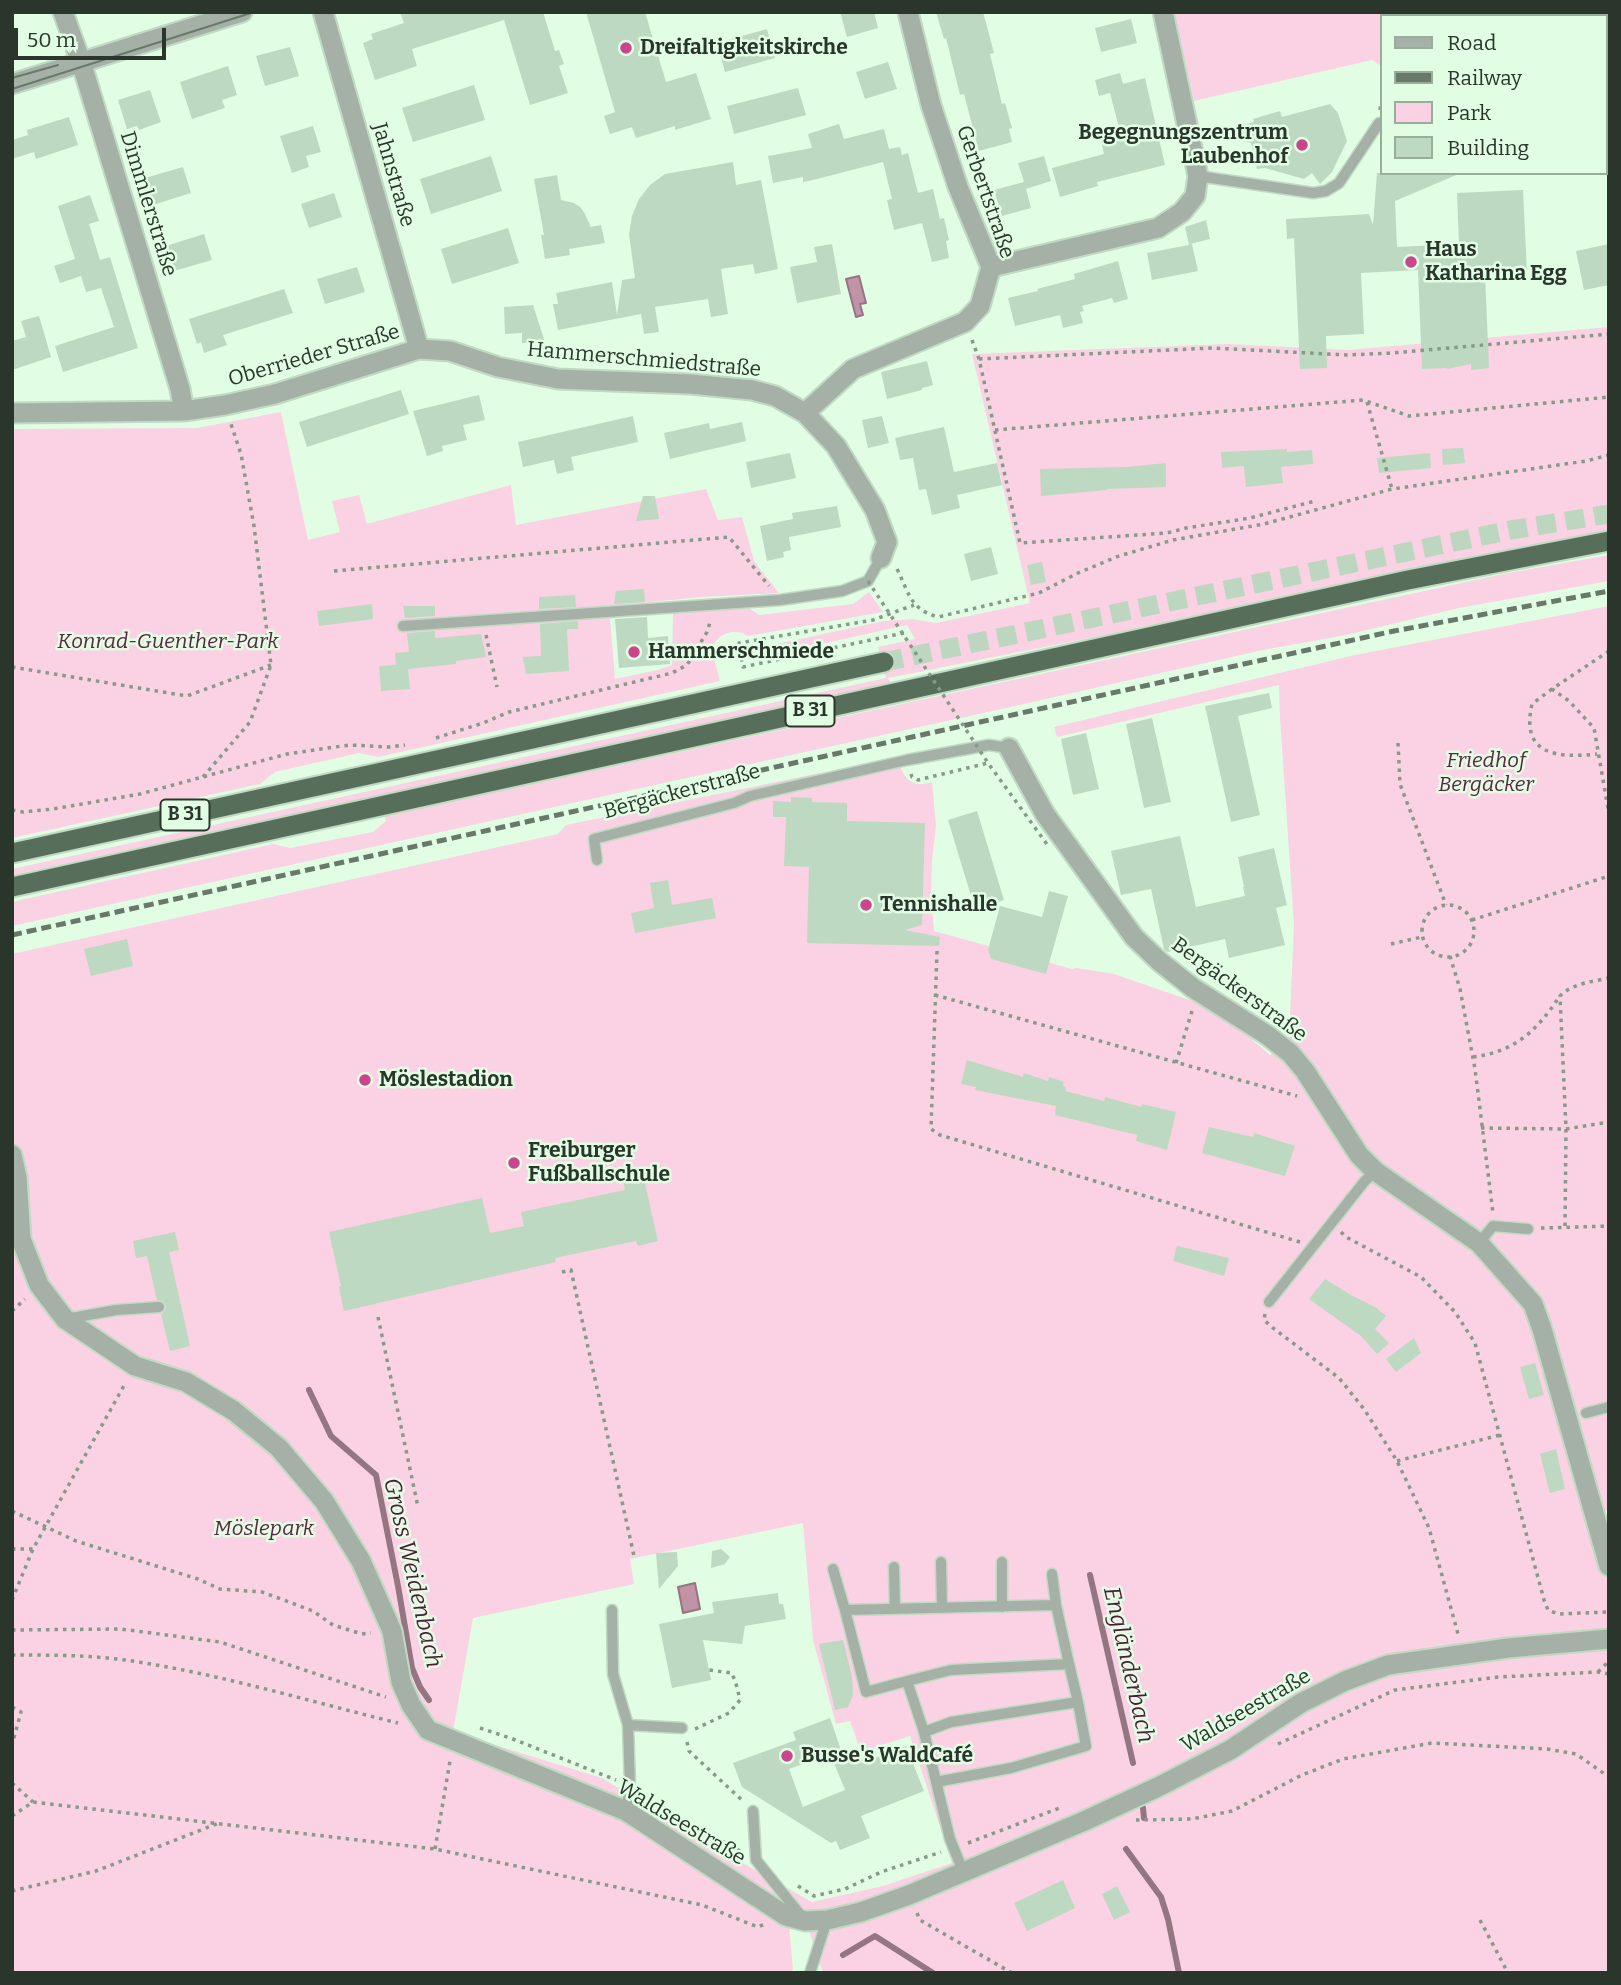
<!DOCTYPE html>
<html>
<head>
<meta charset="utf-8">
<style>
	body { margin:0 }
	#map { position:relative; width:1621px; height:1985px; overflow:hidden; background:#e1fee5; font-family:Bitter,serif }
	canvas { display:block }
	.frame { position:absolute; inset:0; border:14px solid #2a352b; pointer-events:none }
	.legend { position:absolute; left:1380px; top:14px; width:228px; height:161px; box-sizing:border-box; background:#e1fee5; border:2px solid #98ae9b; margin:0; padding:9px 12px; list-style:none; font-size:21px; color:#2a352b }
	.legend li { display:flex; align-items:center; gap:14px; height:35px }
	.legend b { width:35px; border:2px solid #98ae9b }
	.scale { position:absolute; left:14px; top:28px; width:152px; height:32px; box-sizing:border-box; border:4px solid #2a352b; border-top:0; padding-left:9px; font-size:21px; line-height:24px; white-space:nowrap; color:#2a352b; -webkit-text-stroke:5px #e1fee5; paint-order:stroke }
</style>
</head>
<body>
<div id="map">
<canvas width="1621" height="1985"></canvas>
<div class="frame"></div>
<ul class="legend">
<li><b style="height:9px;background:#a5b1a6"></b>Road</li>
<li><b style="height:9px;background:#68796a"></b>Railway</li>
<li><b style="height:19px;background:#fad2e3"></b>Park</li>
<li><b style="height:19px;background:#bdd9c1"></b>Building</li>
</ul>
<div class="scale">50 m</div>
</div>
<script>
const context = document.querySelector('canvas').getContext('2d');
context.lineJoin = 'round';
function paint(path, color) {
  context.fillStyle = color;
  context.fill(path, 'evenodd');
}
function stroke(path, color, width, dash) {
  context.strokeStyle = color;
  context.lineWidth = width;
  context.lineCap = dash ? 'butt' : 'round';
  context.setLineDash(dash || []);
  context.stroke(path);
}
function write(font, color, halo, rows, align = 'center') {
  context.font = font + ' Bitter,serif';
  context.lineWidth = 5;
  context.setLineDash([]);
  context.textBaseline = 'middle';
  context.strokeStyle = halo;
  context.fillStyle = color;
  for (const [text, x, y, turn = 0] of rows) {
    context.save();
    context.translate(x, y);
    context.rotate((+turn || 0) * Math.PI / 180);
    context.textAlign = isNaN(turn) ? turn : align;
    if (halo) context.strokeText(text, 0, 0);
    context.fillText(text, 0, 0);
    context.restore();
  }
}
paint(new Path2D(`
	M1174 12H1454V16H1381V66L1372 60 1194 101Z
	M1609 327V530L1402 570 1100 636 888 678 891 684 12 875V869L886 678 878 647 915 639 907 625 749 660 745 656 749 650 884 621 912 619 936 623 1030 603 972 354 1228 344 1348 350Z
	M281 412 308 540 340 532 332 501 359 495 367 524 511 485 516 525 706 489 718 520 742 517 754 561 779 593 702 597 609 606 615 679 658 670 672 665 673 611 749 608 759 615 853 604 869 592 883 612 748 636C735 627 713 634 713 652 714 661 718 672 720 681L378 757 359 753 275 772 260 784 12 838V429L197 428Z
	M1609 555V581L1459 608 1346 635 1263 650 1006 708 12 926V902L273 844 290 848 373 832 386 821 385 816 1322 613 1508 573Z
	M1609 606V1510L1604 1511 1609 1531V1973H823L809 1931 789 1926 793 1969 790 1973H12V954L558 834 566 825 898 757C902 777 910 789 932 782L936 826 932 860 931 895 934 931 1072 969 1077 968 1114 974 1201 1004 1229 1020 1270 1055 1289 1038 1294 925 1280 718 1279 685 1057 737 1054 727 1355 655ZM803 1523 813 1640 836 1724 850 1721 861 1752 910 1736 952 1863 883 1886 812 1902 725 1853 602 1778 453 1732 473 1618 634 1584 630 1559Z`), '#fad2e3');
const water = new Path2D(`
	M859 276 866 303 860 304 863 315 856 317 846 279Z
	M695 1583 700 1609 683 1613 678 1587Z`);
paint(water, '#c292a7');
stroke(water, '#947682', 2);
stroke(new Path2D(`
	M309 1390 331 1436 376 1475 398 1586 412 1668 420 1687 429 1700
	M1090 1575 1133 1763
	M1143 1808 1144 1818
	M1126 1849 1161 1897 1168 1919 1179 1973
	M843 1955 875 1936 933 1973`), '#947682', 6);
paint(new Path2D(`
	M400 12H543L555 51 559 50 564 64 559 66 568 93 530 105 504 20 412 49 417 66 375 80 363 43 373 39 371 34 404 23Z
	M586 12H645L666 82 696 73 711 119 675 130V126L636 138 632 127 610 134 604 116 615 112Z
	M840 12H874L878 28 847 37Z
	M936 12H983L994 53 990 54 1002 104 1005 103 1012 128 1009 129 1012 142 979 151 964 94 960 95 946 38 944 39Z
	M1131 19 1137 43 1101 52 1095 28Z
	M767 29 775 58 725 72 717 43Z
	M290 47 299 76 265 86 256 56Z
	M888 62 897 89 865 99 856 72Z
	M228 66 237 95 222 100 225 108 192 119 180 82Z
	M1120 73 1123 84 1145 78 1165 165 1097 182 1098 186 1060 197 1052 168 1104 154 1101 140 1121 135 1110 93 1099 96 1095 80Z
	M474 85 485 120 413 142 402 108Z
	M798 88 806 115 734 134 727 106Z
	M150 90 161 122 139 130 137 126 127 129 118 100Z
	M1330 104 1338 113 1347 141 1332 172 1320 184 1312 173 1304 179 1265 168 1257 169 1251 143 1236 139 1240 126 1254 122 1253 119 1280 111 1282 117Z
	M69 117 78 145 36 159 34 152 12 159V140L28 135 27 130Z
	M839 124 844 139 884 129 889 149 900 147 902 155 908 153 918 193 933 189 940 219 944 218 949 240 946 241 949 258 932 262 922 223 894 230 887 200 892 199 883 162 813 180 803 182V177L773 183 768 156 812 148 808 134Z
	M313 126 321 152 306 156 309 167 292 173 280 136Z
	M491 156 502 191 431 214 420 179Z
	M1044 156 1051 181 1026 189 1031 208 1002 216 994 190 1024 182 1018 163Z
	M733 162 736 185 761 180 778 269 755 274 753 264 721 269 728 314 711 317 708 299 655 307 659 332 644 334 641 314 558 330 553 304H558L556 293 612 282 617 315 622 280 635 278 629 234 632 216 639 199 650 185 665 174Z
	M183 167 191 193 153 205 145 178Z
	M1377 173H1461L1395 201 1397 247 1459 244 1457 193 1523 190 1527 272 1485 274 1489 368 1471 370V364L1447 369V368L1422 369 1418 270 1361 273 1364 334 1326 336 1327 368 1300 369 1294 238 1287 239 1286 219 1369 214 1373 225Z
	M557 175 561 200 574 203 580 207 584 212 591 227 601 225 605 243 569 249 570 255 545 259 541 235H544L534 179Z
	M334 193 342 217 309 228 301 204Z
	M90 195 99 221 89 224 100 260 110 257 138 348 63 372 55 346 114 327 101 288 86 292 81 276 60 283 54 266 75 259 58 206Z
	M1206 220 1210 239 1190 244H1192L1198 271 1152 280 1147 253 1189 245 1185 227Z
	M508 228 519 263 452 284 441 249Z
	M204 234 212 260 174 271 166 246Z
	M832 244 841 294 797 303 790 267 817 262 814 247Z
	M1609 244V285L1584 290 1576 251Z
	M1118 261 1128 299 1114 303 1112 298 1082 306 1084 311 1080 312 1083 323 1063 328 1060 315 1015 326 1008 298 1038 291 1037 289 1075 279 1074 274Z
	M357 267 365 292 325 304 317 279Z
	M284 289 293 313 223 335 227 345 204 353 201 342 197 344 189 319Z
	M533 305 545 342 522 343V333L505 334 504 307Z
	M39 316 51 357 12 370V341L26 337 21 321Z
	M927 361 933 385 922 388V390L887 399 881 372Z
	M401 390 409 414 307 447 299 422Z
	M479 395 485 420 463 425 467 440 442 446 443 451 427 456 413 411Z
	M633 416 638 442 571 457 574 470 557 474 554 460 523 467 518 442Z
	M882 416 889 443 868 448 862 420Z
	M742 422 746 441 670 459 664 433 709 423 710 429Z
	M944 427 954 472 997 463 1002 485 957 495 960 508 932 515 926 489 919 490 913 458 900 460 895 438Z
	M1463 448 1465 463 1443 465 1442 449Z
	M1287 449V452L1312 450 1313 464 1281 467 1283 483 1246 487 1244 466 1222 468 1221 452Z
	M790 453 796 478 751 488 746 462Z
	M1430 453 1431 468 1379 473 1377 458Z
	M1166 463V487L1107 489V490L1041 496 1040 469 1127 467Z
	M643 496H655L659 519 636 521Z
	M837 506 841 527 789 537 791 550 783 552 784 557 767 561 760 526 793 519 792 513Z
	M991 547 998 574 971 581 964 554Z
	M1042 562 1046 582 1031 585 1027 565Z
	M644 589 645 602 614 604 616 591Z
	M575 595 576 607 539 609V597Z
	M372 604 373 619 319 626 317 611Z
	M403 606H435V616L405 618Z
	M647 617 648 638 668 636 670 664 619 668 615 619Z
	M578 621V629H567L569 671 526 674 523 657 541 656 540 624Z
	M435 631V638L481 634 486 657 456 661V664L408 669 410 689 381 691 379 666 396 665 395 653 409 652 407 633Z
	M1269 693 1272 708 1238 716 1260 815 1231 822 1205 706Z
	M1152 718 1171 802 1144 808 1126 724Z
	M1086 733 1099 789 1073 795 1061 739Z
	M791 797 812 798V802L847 803V821L925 823 922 925 905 930 940 937 939 946 807 943 809 867 784 866 786 817H773V801L791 802Z
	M977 811 1004 900 975 909 948 820Z
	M1180 836 1196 907 1245 896 1243 887H1244L1238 857 1274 848 1287 905 1276 908 1285 945 1229 958 1225 939 1167 952 1164 949 1151 889 1121 895 1111 851Z
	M668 880 672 905 712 898 716 918 635 933 631 913 654 908 650 883Z
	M1049 891 1068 896 1046 974 991 959 988 950 1000 906 1042 917Z
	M127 939 133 966 91 976 84 949Z
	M967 1060 1023 1077 1024 1073 1048 1081 1049 1077 1064 1082 1063 1086 1066 1087 1065 1091 1104 1101 1105 1097 1141 1107 1142 1104 1176 1112 1167 1150 1136 1141 1137 1135 1055 1115 1056 1106 975 1090 976 1087 961 1084Z
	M1209 1127 1253 1137 1254 1133 1295 1146 1285 1176 1202 1153Z
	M641 1166 658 1241 638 1246 636 1241 555 1258 556 1262 344 1311 339 1287 341 1286 329 1232 482 1198 490 1233 524 1226 521 1212 625 1190 621 1171Z
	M175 1232 179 1250 169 1252 190 1346 170 1351 161 1314 165 1311 166 1306 163 1301 157 1300 147 1256 136 1258 133 1241Z
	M1177 1246 1229 1258 1224 1276 1173 1261Z
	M1325 1279 1351 1295 1375 1307 1386 1316 1375 1329 1389 1343 1377 1354 1361 1336 1309 1299Z
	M1414 1338 1421 1353 1396 1372 1386 1359Z
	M1535 1363 1544 1395 1529 1399 1520 1367Z
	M1556 1449 1565 1489 1550 1493 1540 1454Z
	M721 1549 730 1557 725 1564 711 1568 712 1551Z
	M677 1552 678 1566 659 1589 656 1553Z
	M778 1593 779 1604H783L786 1619 745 1626 742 1644 703 1640 711 1680 672 1688 659 1624 714 1613 712 1602Z
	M843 1640 852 1677 853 1695 848 1707 835 1710 819 1644Z
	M830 1718 841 1750 789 1769 803 1807 845 1790 832 1758 856 1749 862 1763 906 1746 924 1791 861 1816 870 1838 840 1850 836 1841 831 1843 742 1787 733 1763 796 1740 793 1732Z
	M1063 1880 1075 1908 1027 1931 1014 1903Z
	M1117 1886 1130 1912 1114 1920 1102 1894Z`), '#bdd9c1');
stroke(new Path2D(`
	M884 662 1511 530 1609 514`), '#bcd6c0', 19, [19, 10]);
const service = new Path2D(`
	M1198 176 1313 193 1326 191 1339 183 1379 123
	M403 626 780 600 842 591 868 581 881 558
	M597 860 594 839 734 803 750 796 907 760 989 745 1009 748
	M1479 1243 1493 1226 1528 1229
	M1269 1302 1364 1182 1375 1171
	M66 1319 116 1310 159 1307
	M1586 1413 1609 1407
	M941 1562 942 1608
	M1002 1562V1607
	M894 1567 895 1609
	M833 1569 845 1610
	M1052 1574 1056 1605
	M612 1610 613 1674 628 1725 630 1786 626 1811
	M907 1681 951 1670 1069 1664 1056 1605 845 1610 866 1692 907 1681 924 1732 950 1839 963 1871
	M628 1725 682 1728
	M924 1732 951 1722 1078 1702 1069 1664
	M936 1782 1011 1768 1086 1746 1078 1702
	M753 1811 756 1860 802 1917
	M810 1973 827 1920`);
const minor = new Path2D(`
	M63 12 83 68 180 389 184 411
	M323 12 419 349
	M991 267 1158 228 1182 212 1195 196 1198 176 1163 12
	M12 413 184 411 225 405 275 394 419 349 450 351 498 367 558 379 690 384 752 390 775 396 805 413 836 446 875 510 887 542 881 558
	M805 413 853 369 965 322 980 306 991 267 958 187 931 105 908 12
	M1009 748 1045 814 1134 937 1159 961 1193 988 1267 1035 1290 1053 1305 1071 1359 1155 1375 1171 1479 1243 1533 1304 1542 1329 1609 1566
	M12 1155 17 1177 21 1239 39 1285 65 1319 135 1366 186 1382 234 1411 279 1448 324 1501 361 1561 392 1631 401 1682 411 1705 428 1730 626 1811 786 1916 805 1921 827 1920 861 1912 909 1895 1082 1822 1158 1787 1230 1750 1301 1703 1345 1681 1388 1665 1508 1648 1609 1639`);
const tertiary = new Path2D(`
	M12 84 242 12`);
const trunk = new Path2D(`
	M12 853 884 662
	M12 887 1408 580 1609 541`);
stroke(service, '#c0dac4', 13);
stroke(minor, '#c0dac4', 23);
stroke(tertiary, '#c0dac4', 23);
stroke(trunk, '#c0dac4', 23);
stroke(new Path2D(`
	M1468 16V12
	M1380 110 1381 102
	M972 340 979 359 1020 543 1167 533 1186 528 1250 518 1315 501
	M979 359 1213 348 1347 355 1393 353 1609 334
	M1367 402 1392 489
	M995 430 1363 400 1409 416 1609 397
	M897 569C909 592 909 609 938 617L1039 593 1078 573 1119 556 1173 540 1264 524 1392 489 1586 461 1609 455
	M334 571 729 537 769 586
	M904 633 743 667 739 643 873 620 914 605
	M486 635 497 687
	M1609 651 1552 689 1569 701 1594 728 1609 814
	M12 667 187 696 271 665
	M1552 689 1532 704C1520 756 1558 758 1597 754
	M436 738 483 723 509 712 672 673 687 665 707 632 711 619
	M1398 743 1400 784 1446 905
	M911 774 912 777 918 780 988 763
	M203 777 250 722 271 665 254 526 241 454 231 424
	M12 810 23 812 53 809 140 794 287 754 349 745 389 747 405 745
	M1422 931a26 26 0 1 1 52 0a26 26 0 1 1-52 0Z
	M1472 920 1609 876
	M1391 944 1422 937
	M937 951 931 1129 940 1135 1300 1242
	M1450 956 1460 989 1475 1069 1493 1213
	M935 995 1297 1096
	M1473 1057C1514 1052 1537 1031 1559 997
	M1176 1063 1192 1011
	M1481 1128 1566 1129 1609 1122
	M1565 1226 1566 1129 1560 996C1573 983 1591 982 1609 978
	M1541 1228 1609 1226
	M1341 1232 1346 1237 1421 1277 1455 1312 1475 1343 1544 1600 1548 1610 1558 1614 1609 1612
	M562 1272 571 1270 634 1556
	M12 1311 25 1299
	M1265 1314 1264 1320 1273 1328 1339 1378 1364 1409 1397 1461 1429 1528 1458 1634
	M378 1317 418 1507
	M1397 1461 1500 1435
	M12 1511 76 1541 198 1579 220 1589 262 1592 313 1611 333 1625 362 1634 371 1633
	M12 1549H33
	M12 1600 33 1549 126 1382
	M12 1630 121 1629 220 1642 386 1697
	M12 1655C49 1655 88 1655 125 1660 217 1673 308 1701 398 1723
	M1598 1672 1609 1661
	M12 1707 21 1712 12 1745
	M480 1728 513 1739 616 1780
	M695 1729 729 1713 740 1700 737 1687 732 1673 709 1670
	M687 1742 689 1751 744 1802
	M1278 1744 1395 1690 1498 1677 1598 1672 1609 1674
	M12 1783 33 1802
	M642 1793 685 1821 740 1851
	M12 1816 33 1802 435 1849 702 1905 758 1927 765 1924
	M1136 1820 1192 1819 1232 1811 1302 1775 1343 1759 1432 1743 1547 1749 1576 1754 1609 1777
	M968 1843 1062 1807
	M435 1849 450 1761
	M798 1886 814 1896 845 1889 881 1872 941 1852
	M12 1891 96 1871 219 1823
	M917 1913 920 1920 1012 1973
	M1480 1920 1508 1973`), '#869a89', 3.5, [3.5, 5]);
stroke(service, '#a5b1a6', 10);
stroke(minor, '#a5b1a6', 19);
stroke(tertiary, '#a5b1a6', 19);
stroke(trunk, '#566e5a', 19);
stroke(new Path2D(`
	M12 78 58 65
	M12 89 254 12`), '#68796a', 2);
stroke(new Path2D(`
	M12 935 1394 631 1609 591`), '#68796a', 5, [10, 5]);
stroke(new Path2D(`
	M868 581 988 763 1049 847`), '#869a89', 3.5, [3.5, 5]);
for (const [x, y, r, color] of [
	[626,48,7,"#c9468d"],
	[1302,145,7,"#c9468d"],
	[1411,262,7,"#c9468d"],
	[634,652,7,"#c9468d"],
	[866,905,7,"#c9468d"],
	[365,1080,7,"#c9468d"],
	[514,1163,7,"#c9468d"],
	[787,1756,7,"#c9468d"]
]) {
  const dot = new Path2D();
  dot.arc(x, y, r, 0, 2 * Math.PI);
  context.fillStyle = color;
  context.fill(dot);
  stroke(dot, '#e1fee5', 2.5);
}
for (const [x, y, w] of [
	[810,711,49],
	[185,815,49]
]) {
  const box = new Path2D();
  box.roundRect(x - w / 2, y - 15.5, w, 31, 5);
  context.fillStyle = '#e1fee5';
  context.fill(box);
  stroke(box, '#2a352b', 2);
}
write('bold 19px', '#2a352b', null, [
	["B 31",810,711],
	["B 31",185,815]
]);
write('bold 21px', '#2a352b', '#e1fee5', [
	["Dreifaltigkeitskirche",640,48],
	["Begegnungszentrum",1288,133,"right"],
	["Laubenhof",1288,157,"right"],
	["Haus",1425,250],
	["Katharina Egg",1425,274],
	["Hammerschmiede",648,652],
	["Tennishalle",880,905],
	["Möslestadion",379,1080],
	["Freiburger",528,1151],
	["Fußballschule",528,1175],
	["Busse's WaldCafé",801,1756]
], 'left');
write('21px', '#2a352b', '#e1fee5', [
	["Jahnstraße",393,175,74],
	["Gerbertstraße",985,192,71],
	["Dimmlerstraße",148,204,73],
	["Oberrieder Straße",314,356,-16],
	["Hammerschmiedstraße",644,360,5],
	["Bergäckerstraße",682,792,-15],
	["Bergäckerstraße",1239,990,36],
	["Waldseestraße",1246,1711,-30],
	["Waldseestraße",681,1823,31]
]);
write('italic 21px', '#5f2442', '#e1fee5', [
	["Konrad-Guenther-Park",168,642],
	["Friedhof",1486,761],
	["Bergäcker",1486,785],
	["Möslepark",264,1529]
]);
write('italic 23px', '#521838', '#e1fee5', [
	["Gross Weidenbach",412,1573,77],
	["Engländerbach",1128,1665,77]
]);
</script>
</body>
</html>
